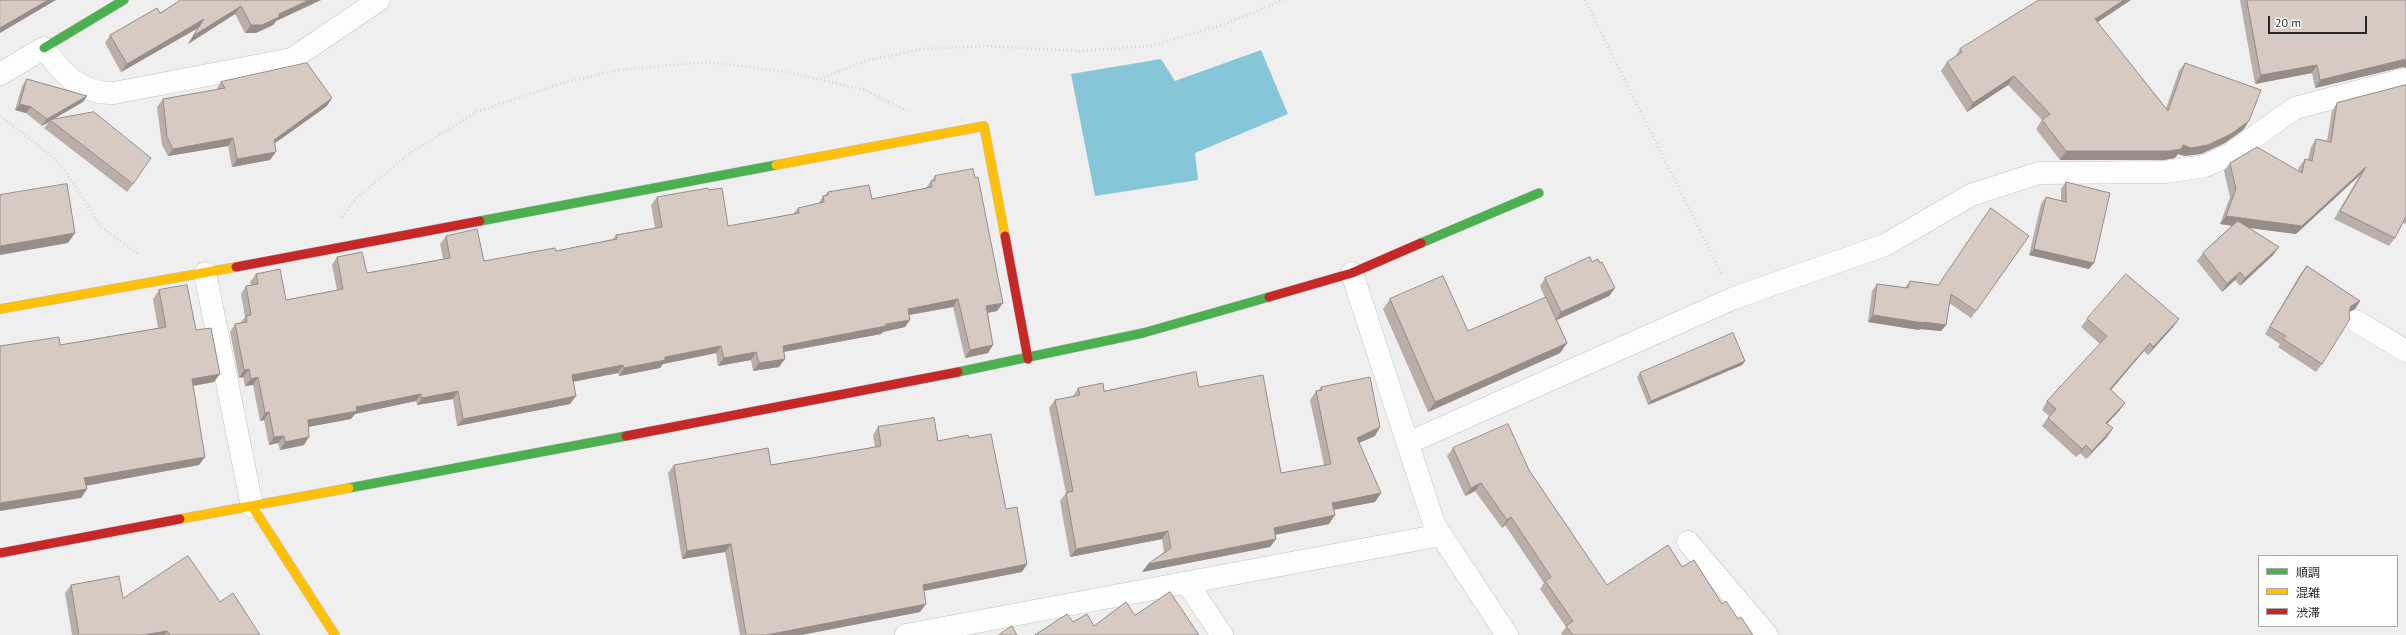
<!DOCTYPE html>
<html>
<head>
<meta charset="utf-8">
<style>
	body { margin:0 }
	#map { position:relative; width:2406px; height:635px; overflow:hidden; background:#efefef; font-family:"PT Sans","Noto Sans JP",sans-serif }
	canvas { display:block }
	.legend { position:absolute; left:2258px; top:555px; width:140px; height:72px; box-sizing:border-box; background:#fff; border:1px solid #a9a9a9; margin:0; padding:5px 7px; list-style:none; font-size:12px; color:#272727 }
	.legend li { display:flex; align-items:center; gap:8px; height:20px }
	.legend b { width:20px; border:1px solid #a9a9a9 }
	.scale { position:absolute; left:2268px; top:16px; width:99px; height:18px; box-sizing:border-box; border:2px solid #272727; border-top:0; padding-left:5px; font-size:12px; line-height:14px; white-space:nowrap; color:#272727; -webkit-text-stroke:3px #fff; paint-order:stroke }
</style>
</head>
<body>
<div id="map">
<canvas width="2406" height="635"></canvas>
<ul class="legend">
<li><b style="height:5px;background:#4caf50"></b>順調</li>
<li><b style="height:5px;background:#ffc107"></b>混雑</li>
<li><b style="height:5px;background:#c62828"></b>渋滞</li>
</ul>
<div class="scale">20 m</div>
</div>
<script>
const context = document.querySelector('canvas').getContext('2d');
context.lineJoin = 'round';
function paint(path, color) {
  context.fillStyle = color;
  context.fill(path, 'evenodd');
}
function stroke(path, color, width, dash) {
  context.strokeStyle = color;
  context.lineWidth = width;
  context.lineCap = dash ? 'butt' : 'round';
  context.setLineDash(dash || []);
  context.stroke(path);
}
paint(new Path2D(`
	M1261 50 1288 114 1195 153 1198 180 1095 196 1071 74 1161 59 1175 81Z`), '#87c6d8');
const street = new Path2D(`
	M0 74 44 48C63 74 80 94 114 93L292 59 379 0
	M205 273 252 506
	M1352 273 1434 524 1507 635
	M2356 321 2406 351
	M1408 443 1734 298 1885 245 1971 195 2039 173 2165 172 2205 166 2231 154 2295 108 2406 79
	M1688 542 1767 635
	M1187 583 1222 635
	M906 635 1441 535`);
const fast = new Path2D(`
	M44 48 124 0
	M480 221 776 165
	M1421 243 1539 193
	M958 372 1143 333 1269 297
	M349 488 626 436`);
const slow = new Path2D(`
	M776 165 984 126 1005 236
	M0 309 236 267
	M252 506 335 635
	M180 519 349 488`);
const jam = new Path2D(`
	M1005 236 1028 359
	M236 267 480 221
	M1269 297 1352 273 1421 243
	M626 436 958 372
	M0 553 180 519`);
stroke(street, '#c2c2c2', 23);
stroke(fast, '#c2c2c2', 10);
stroke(slow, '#c2c2c2', 10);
stroke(jam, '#c2c2c2', 10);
stroke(new Path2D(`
	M1585 0 1721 273
	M820 79 868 60 922 49 986 46 1080 51 1150 46 1222 25 1284 0
	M0 116 53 157 64 169 101 227 140 255
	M342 217 356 198 409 154 476 112 562 83 619 70 706 62 782 71 865 90 907 111`), '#d6d6d6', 2.5, [1, 3]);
stroke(street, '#fdfdfd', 22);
stroke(fast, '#4caf50', 9);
stroke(slow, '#ffc107', 9);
stroke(jam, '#c62828', 9);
paint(new Path2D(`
	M181 0H321L276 21 273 25 256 33H245L235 14 188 44 198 28 121 72 105 43 110 35 160 13Z
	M2240 0H2406L2403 67 2315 88 2312 73 2255 84Z
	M2097 22 2166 108 2179 71 2185 63 2249 121 2243 130 2225 143 2201 154 2185 156 2178 154 2175 158 2164 160H2060L2036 129 2042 120 2008 85 1967 112 1941 71 1947 62 1955 57 1960 49Z
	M27 79 87 96 83 102 54 119 133 184 127 192 44 128 49 122 42 126 26 113 15 110 22 86Z
	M221 82 327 106 274 144 270 160 232 167 228 146 168 156 162 145 157 107 163 99 216 90Z
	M2406 85V224L2403 223 2395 238 2389 246 2334 219 2360 175 2296 234 2249 228 2279 247 2273 255 2240 286 2235 280 2222 292 2197 261 2203 253 2232 226 2220 224 2230 197 2224 171 2230 163 2298 171 2299 167 2305 159 2308 160 2311 147 2316 139 2327 141 2332 111 2337 103Z
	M935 176 997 311 988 313 993 345 988 353 965 358 953 307 909 315 905 327 883 332 881 334 784 352 779 367 753 371 751 360 718 366 716 353 663 364 660 368 619 376 618 373 573 382 570 404 457 426 453 399 417 405 416 401 355 414 351 419 308 427 304 445 280 450 278 443 269 445 264 420 260 421 253 385 245 386 243 377 239 378 230 332 235 324 240 323 245 317 241 294 246 286 251 285 250 282 256 274 286 300 337 290 332 265 337 257 367 273 443 259 440 244 446 236 484 261 556 251 613 239 616 235 655 228 651 205 657 197 709 190 728 226 793 214 798 208 818 204 823 196 825 195 828 192 872 199 926 188Z
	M2066 182 2089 269 2029 255 2041 204 2046 197 2061 201V189Z
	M2029 236 1971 318 1949 303 1946 325 1941 331 1920 329 1919 330 1868 322 1872 291 1877 284 1905 288 1910 281 1938 285Z
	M1592 262 1615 288 1609 296 1556 320 1567 343 1560 353 1428 412 1383 309 1390 299 1468 331 1545 298 1540 286 1545 278Z
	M2307 266 2360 301 2355 309 2349 312 2322 364 2316 372 2278 347 2280 344 2265 334 2301 273Z
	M159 290 196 330 214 382 193 386 199 465 86 486 87 489 81 498 60 345 158 328 153 299Z
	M2087 319H2179L2173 327 2148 355 2144 351 2111 390 2125 403 2119 411 2107 424 2113 428 2107 437 2086 459 2080 453 2076 457 2042 426 2049 416 2042 410 2047 401 2100 344 2081 327Z
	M1745 361 1742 365 1648 405 1637 377 1640 373Z
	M1199 387 1281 473 1324 465 1310 400 1316 391H1318L1321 387 1375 436 1359 443 1381 493 1375 502 1334 510 1329 524 1275 535 1276 539 1270 547 1142 572 1164 552 1162 539 1070 557 1060 501 1066 493 1049 408 1055 400 1073 396 1078 388 1104 391Z
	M878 427 938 441 969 438 1006 509 1027 564 1022 572 924 591 920 612 801 635H740L725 552 682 559 668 473 674 465H771L875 447 873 435Z
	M1453 448 1529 470 1607 585 1682 567 1722 604 1738 619 1753 635H1562L1561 634 1566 627 1540 589 1544 583 1505 525 1502 528 1475 491 1465 496 1447 456Z
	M71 585 123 598 220 602 260 635H72L65 593Z`), '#b9aea8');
paint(new Path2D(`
	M48 0H56L0 33V28Z
	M309 0H321L276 21 273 25 256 33H245L251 25 279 14Z
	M2124 0H2131L2089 28 2095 19Z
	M241 6 235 14 188 44 193 36Z
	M204 19 198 28 121 72 127 64Z
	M2406 59V68L2403 67 2315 88 2320 80Z
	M2317 65 2312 73 2255 84 2261 75Z
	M2014 76 2008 85 1967 112 1973 103Z
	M87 96 83 102 51 120H50L49 122 42 126 47 119Z
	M332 98 327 106 268 148 274 140Z
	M20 104 31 107 26 113 15 110Z
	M2249 121 2243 130 2225 143 2201 154 2185 156 2178 154 2175 158 2164 160H2060L2066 151 2183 145Z
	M233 138 228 146 168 156 173 149Z
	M276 152 270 160 232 167 237 159Z
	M2366 167 2360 175 2296 234 2220 224 2226 216Z
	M75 233 68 243 0 255V246Z
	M2279 247 2273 255 2240 286 2245 278Z
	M2034 249 2094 263 2089 269 2029 255Z
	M2240 272 2235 280 2222 292 2227 284Z
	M1615 288 1609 296 1555 321 1561 312Z
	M958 299 953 307 903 316 908 309Z
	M2360 301 2355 309 2346 314 2351 306Z
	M1003 303 997 311 981 314 986 306Z
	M1873 315 1924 322 1946 325 1941 331 1920 329 1919 330 1868 322Z
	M2179 319 2173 327 2148 355 2153 347Z
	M910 320 905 327 883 332 881 334 777 353 783 346Z
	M1567 343 1560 353 1428 412 1435 402Z
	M2150 343 2144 351 2105 397 2110 389Z
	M993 345 988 353 965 358 970 350Z
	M721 346 716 353 663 364 660 368 619 376 624 368 665 357Z
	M756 352 751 360 718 366 724 358Z
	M785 359 779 367 753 371 759 363Z
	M1745 361 1742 365 1648 405 1651 401Z
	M623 365 618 373 566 383 572 375Z
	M249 369 243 377 239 378 244 370Z
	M220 374 214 382 186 387 192 379Z
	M258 377 253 385 245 386 251 379Z
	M458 391 453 399 417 405 422 398Z
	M421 394 416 401 355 414 351 419 302 428 308 420 356 407Z
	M576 396 570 404 457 426 463 419Z
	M2125 403 2119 411 2100 431 2106 423Z
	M269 412 264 420 260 421 265 413Z
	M1380 427 1375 436 1351 446 1357 438Z
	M2113 428 2107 437 2086 459 2092 451Z
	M284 436 278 443 269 445 274 437Z
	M309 437 304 445 280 450 285 442Z
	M2086 445 2080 453 2076 457 2082 449Z
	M205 457 199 465 78 487 84 478Z
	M1481 483 1475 491 1465 496 1471 488Z
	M87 489 81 498 0 511V503Z
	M1381 493 1375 502 1326 511 1332 503Z
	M1335 515 1329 524 1268 536 1274 528Z
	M1511 517 1505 525 1502 528 1507 520Z
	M1168 531 1162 539 1070 557 1076 549Z
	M1276 539 1270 547 1142 572 1148 564Z
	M731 544 725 552 682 559 687 551Z
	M1027 564 1022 572 917 592 923 585Z
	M926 604 920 612 801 635H766Z
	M167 631 164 635H143Z`), '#968d88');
const building = new Path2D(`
	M0 0H48L0 28Z
	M181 0H309L279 14V17L262 25H251L241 6 193 36 204 19 127 64 110 35 157 8 160 13Z
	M2039 0H2124L2095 19 2168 111 2185 63 2261 90 2249 121 2231 134 2208 145 2191 148 2183 145 2181 149 2170 151H2066L2042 120 2050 114 2014 76 1973 103 1947 62 1962 52 1960 49Z
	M2247 0H2406V59L2320 80 2317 65 2261 75Z
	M307 63 332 98 274 140 276 152 237 159 233 138 173 149 167 137 163 99 225 88 221 82Z
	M27 79 87 96 47 119 31 107 20 104Z
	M2406 85V216L2395 238 2340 211 2366 167 2302 226 2226 216 2236 189 2230 163 2257 147 2302 173 2305 159 2312 161 2316 139 2331 142 2337 103Z
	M94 112 151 158 133 184 50 120Z
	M973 169 975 178 978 177 1003 303 986 306 993 345 970 350 958 299 908 309 910 320 886 324V326L783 346 785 359 759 363 756 352 724 358 721 346 665 357V360L624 368 623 365 572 375 576 396 463 419 458 391 422 398 421 394 356 407 357 411 308 420 309 437 285 442 284 436 274 437 269 412 265 413 258 377 251 379 249 369 244 370 235 324 247 322 246 316 251 315 246 286 258 284 256 274 280 269 286 300 343 289 337 257 362 252 367 273 450 258 446 236 477 229 484 261 555 248 556 251 617 239 616 235 662 227 657 197 708 188 709 190 722 188 728 226 799 213 798 208 824 202 823 196 828 195V192L869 185 872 199 932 187 931 181H935V176Z
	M2066 182 2110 193 2094 263 2034 249 2046 197 2066 202Z
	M67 184 75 233 0 246V195Z
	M1991 208 2029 236 1976 311 1951 294 1946 325 1924 322V323L1873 315 1877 284 1908 288 1910 281 1938 285Z
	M2238 221 2279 247 2245 278 2240 272 2227 284 2203 253Z
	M1590 257 1592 262 1598 259 1600 263 1602 262 1615 288 1561 312 1545 278Z
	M2307 266 2360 301 2351 306 2349 313 2350 319 2322 364 2283 339 2286 336 2270 327Z
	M2126 274 2179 319 2153 347 2150 343 2110 389 2125 403 2106 423 2113 428 2092 451 2086 445 2082 449 2048 418 2056 409 2047 401 2107 336 2087 319Z
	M1443 276 1468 331 1546 297 1567 343 1435 402 1390 299Z
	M187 285 196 330 211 328 220 374 192 379 205 457 84 478 87 489 0 503V346L59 337 60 345 166 327 159 290Z
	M1733 333 1745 361 1651 401 1640 373Z
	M1196 372 1199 387 1263 375 1281 473 1331 464 1316 391 1322 390 1321 387 1370 377 1380 427 1357 438 1381 493 1332 503 1335 515 1274 528 1276 539 1148 564 1171 548 1168 531 1076 549 1066 493 1073 491 1055 400 1080 395 1078 388 1103 383 1104 391Z
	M934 418 938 441 968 435 969 438 991 434 1006 509 1017 507 1027 564 923 585 926 604 766 635H746L731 544 687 551 674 465 768 448 771 465 881 446 878 427Z
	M1508 424 1529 470 1607 585 1668 545 1682 567 1694 560 1722 604 1726 601 1738 619 1741 617 1753 635H1573L1566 626 1573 621 1545 581 1551 577 1511 517 1507 520 1481 483 1471 488 1453 448Z
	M188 556 220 602 233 593 260 635H170L167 631 143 635H79L71 585 119 576 123 598Z
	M1170 592 1199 635H1035L1067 614 1073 622 1087 614 1094 626 1126 602 1135 615Z
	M1012 626 1017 635H999Z`);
paint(building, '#d7cac3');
stroke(building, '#968d88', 1);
</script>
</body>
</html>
